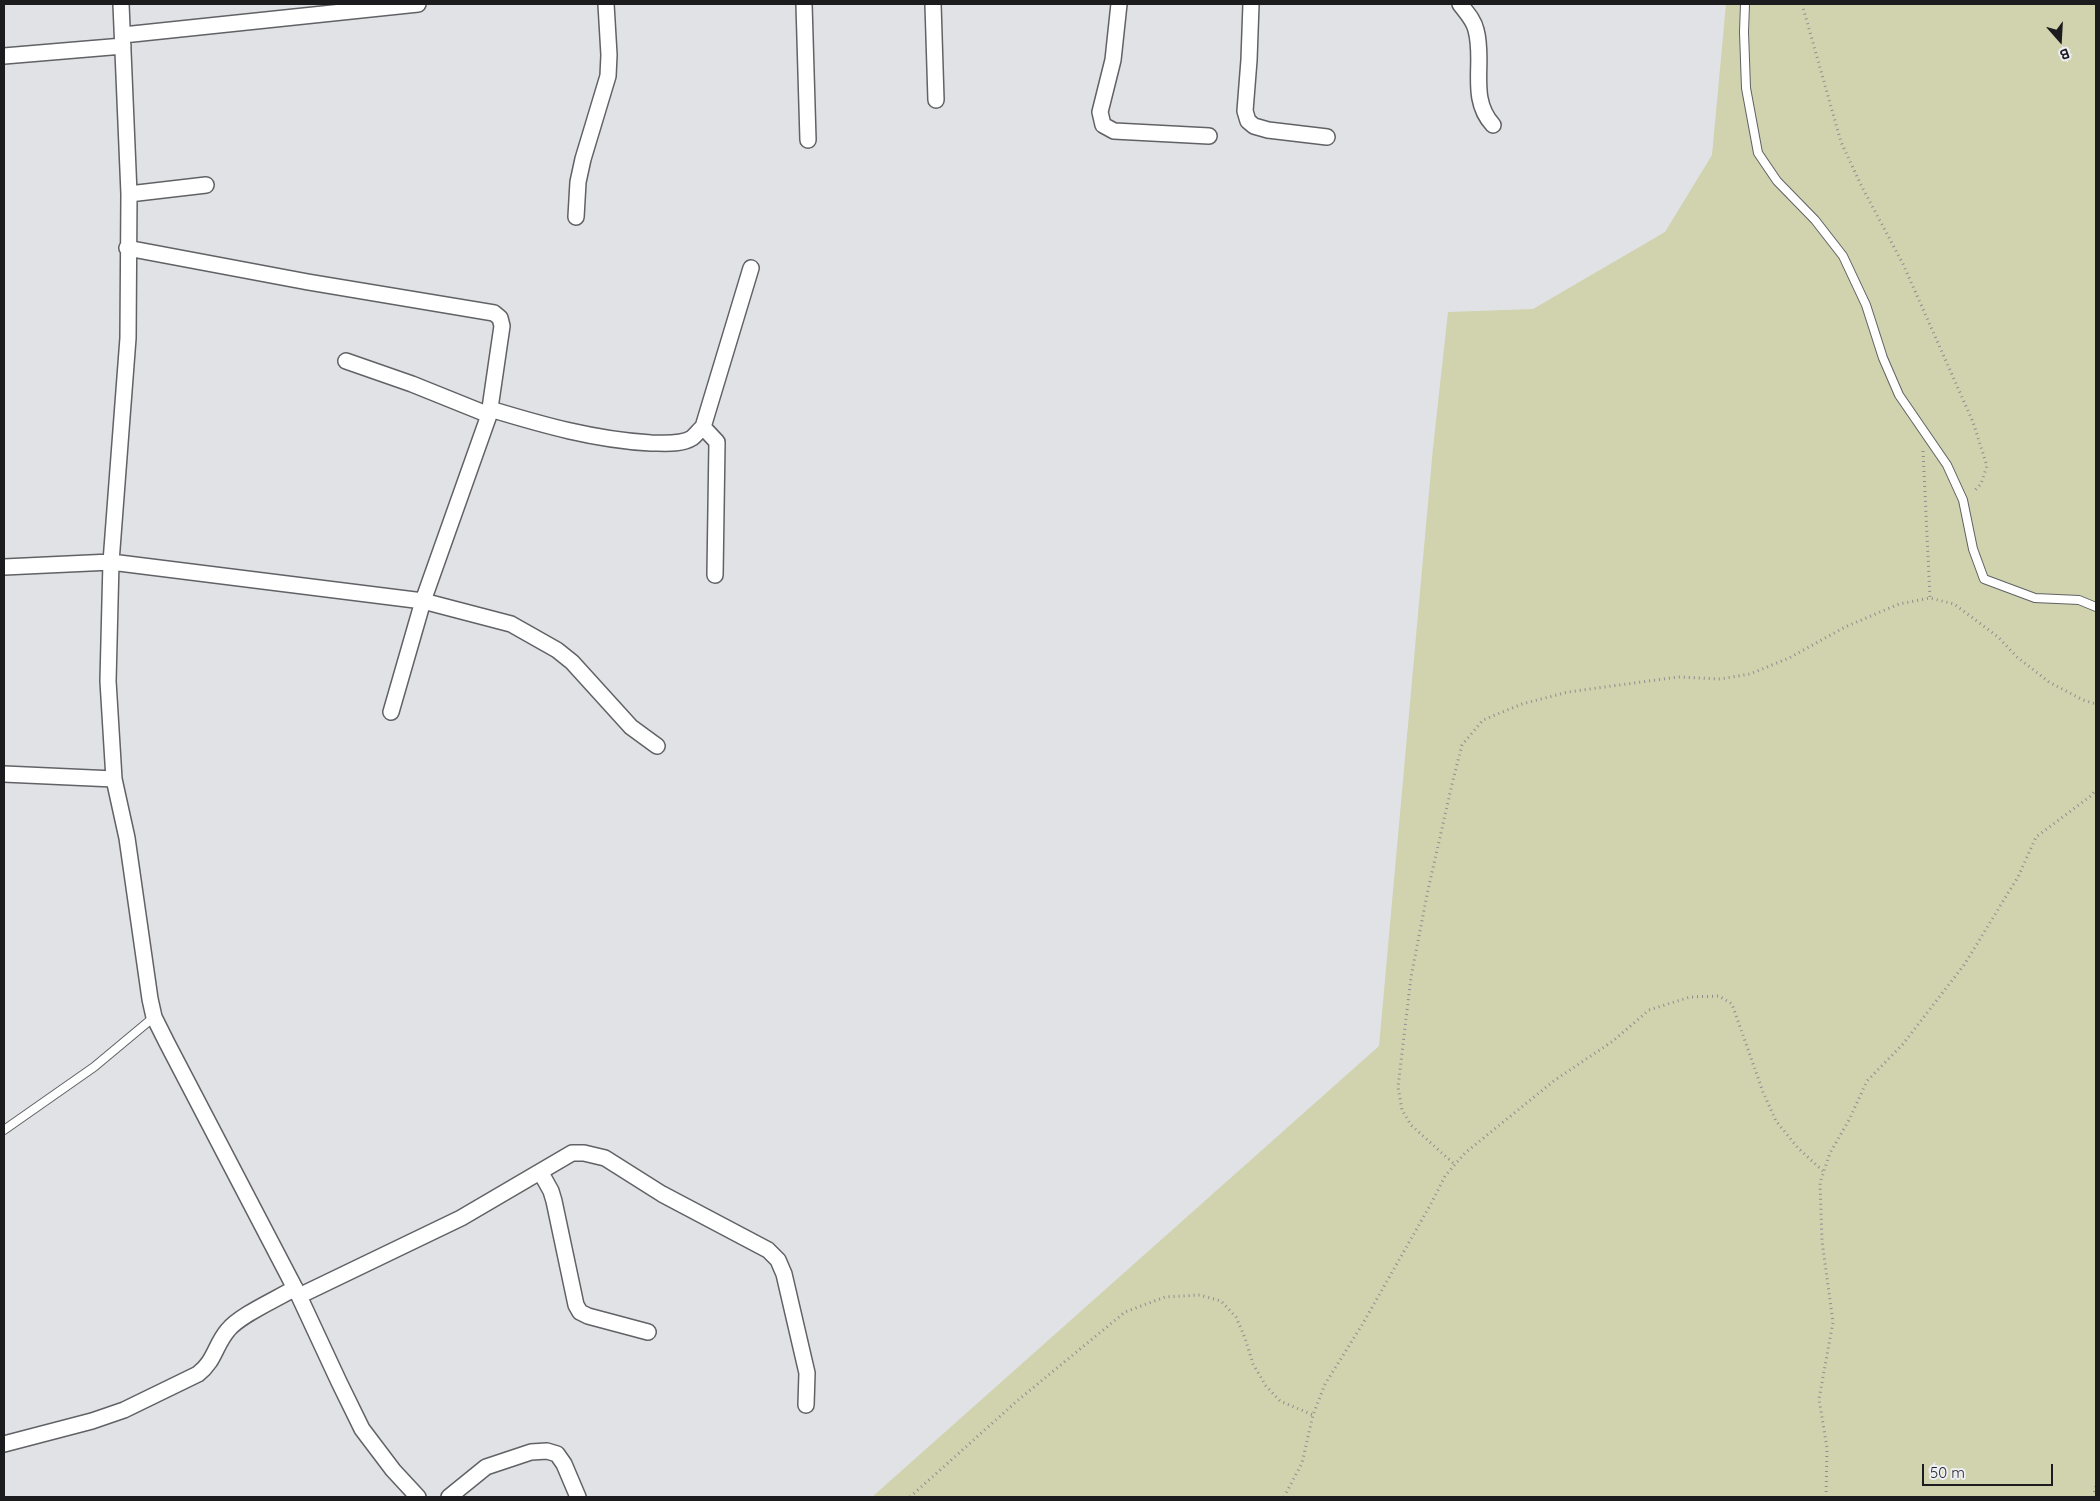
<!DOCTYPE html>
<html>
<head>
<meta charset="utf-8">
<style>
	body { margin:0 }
	#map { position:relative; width:2100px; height:1501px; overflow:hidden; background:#e1e2e6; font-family:Quicksand,sans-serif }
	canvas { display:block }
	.frame { position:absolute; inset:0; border:5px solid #1c1c1e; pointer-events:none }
	.north { position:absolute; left:2035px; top:15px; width:50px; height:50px; -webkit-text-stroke:4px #eeeff4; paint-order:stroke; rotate:161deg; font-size:14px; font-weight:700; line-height:20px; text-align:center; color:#1c1c1e }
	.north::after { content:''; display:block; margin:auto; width:18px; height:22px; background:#1c1c1e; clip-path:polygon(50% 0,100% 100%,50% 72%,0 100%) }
	.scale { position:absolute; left:1922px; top:1464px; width:131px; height:22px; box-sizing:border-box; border:2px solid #1c1c1e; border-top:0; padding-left:6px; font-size:15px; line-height:18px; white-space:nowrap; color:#1c1c1e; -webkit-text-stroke:4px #eeeff4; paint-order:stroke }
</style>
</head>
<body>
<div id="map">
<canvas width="2100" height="1501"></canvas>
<div class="frame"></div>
<div class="north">B</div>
<div class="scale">50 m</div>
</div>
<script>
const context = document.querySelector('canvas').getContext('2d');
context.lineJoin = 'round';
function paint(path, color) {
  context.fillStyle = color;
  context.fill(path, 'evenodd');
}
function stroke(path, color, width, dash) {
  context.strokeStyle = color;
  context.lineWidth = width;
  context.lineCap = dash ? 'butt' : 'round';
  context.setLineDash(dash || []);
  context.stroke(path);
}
paint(new Path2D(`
	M1726 4H2096V1497H872L1379 1046 1433 448 1448 312 1533 309 1665 232 1712 155Z`), '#d0d3ad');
const lane = new Path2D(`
	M1745 4 1744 32 1746 88 1758 153 1777 181 1815 220 1843 256 1866 305 1883 358 1899 395 1947 465 1963 500 1973 549 1984 579 2035 598 2079 600 2096 607
	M4 1130 94 1067 154 1017`);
const street = new Path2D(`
	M121 4 129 194 128 338 111 562 108 681 114 779 127 838 150 999 154 1017 167 1043 299 1296 339 1382 362 1429 393 1470 418 1497
	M804 4 808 140
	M933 4 936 100
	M1119 4 1113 60 1100 112 1103 125 1114 131 1209 136
	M1251 4 1249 60 1245 111 1248 121 1254 126 1268 130 1327 137
	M1460 4C1466 12 1474 20 1476 30 1485 62 1468 98 1493 125
	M123 35 418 4
	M4 56 123 46
	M129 194 206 185
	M576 217 578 182 583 159 608 76 609 55 606 4
	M127 248 308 282 494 313 500 318 502 326 489 415 423 601 391 712
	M346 361 412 384 489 415
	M490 409C543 425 595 440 651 443 663 443 681 445 692 438 696 435 699 430 703 427L751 268
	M703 427 717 442 715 575
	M4 567 111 562 423 601 511 624 557 650 572 662 631 727 657 746
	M4 774 114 779
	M541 1173 551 1191 554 1201 576 1305 580 1312 588 1316 648 1332
	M299 1296 461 1218 572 1153H584L605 1158 662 1194 768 1250 778 1260 784 1274 807 1373 806 1405
	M4 1444 92 1421 124 1410 198 1374C215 1361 215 1345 228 1330 240 1315 277 1299 295 1288
	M449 1497 486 1467 531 1452 547 1451 557 1454 564 1464 578 1497`);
stroke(lane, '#606265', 10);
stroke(street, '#606265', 18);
stroke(new Path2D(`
	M1802 4 1841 142 1861 185 1903 264 1973 422 1987 466 1981 484 1973 492
	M1923 451 1930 598
	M1453 1163 1411 1125 1402 1110 1398 1087 1411 977 1428 890 1452 784 1462 745 1483 720 1522 704 1568 692 1678 677 1720 679 1750 674 1789 658 1845 627 1899 604 1930 598 1954 604 1998 637 2017 657 2049 682 2083 700 2096 704
	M910 1497 1017 1401 1125 1312 1165 1297 1200 1295 1221 1301 1236 1317 1245 1338 1253 1364 1266 1386 1280 1401 1313 1415
	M1284 1497 1302 1463 1313 1415 1325 1384 1362 1325 1432 1202 1445 1176 1465 1153 1555 1080 1613 1041 1649 1010 1690 997 1719 996 1732 1004 1763 1092 1776 1121 1798 1148 1824 1172
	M1826 1497 1827 1448 1819 1399 1833 1322 1822 1241 1820 1183 1830 1153 1849 1120 1867 1081 1903 1044 1964 965 2018 877 2036 837 2092 795 2096 789
	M2093 1497 2096 1486`), '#8e8e91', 3, [1, 4]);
stroke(lane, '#fff', 8);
stroke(street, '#fff', 15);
</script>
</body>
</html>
